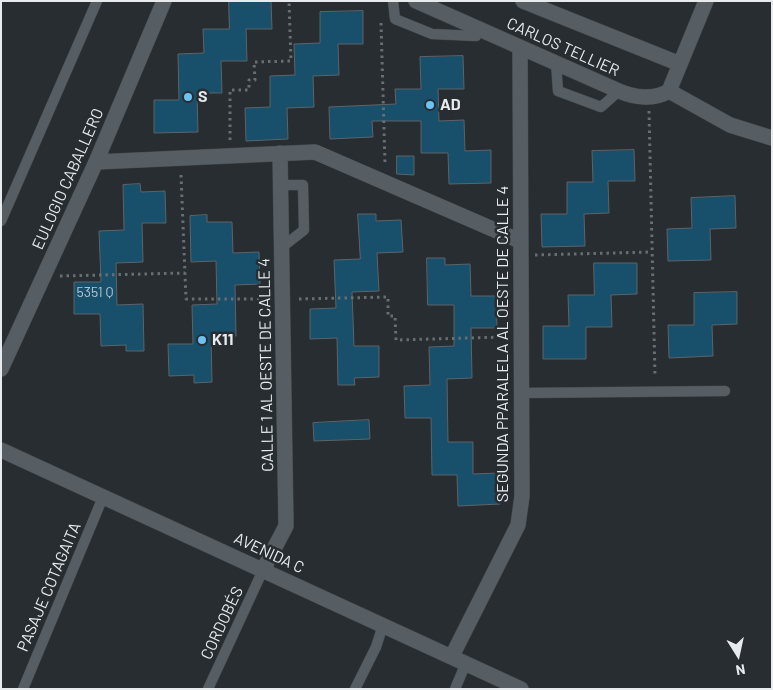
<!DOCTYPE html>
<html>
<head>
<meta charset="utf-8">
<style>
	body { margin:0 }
	#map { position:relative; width:773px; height:690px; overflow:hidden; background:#272d31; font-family:Barlow,sans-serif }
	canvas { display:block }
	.frame { position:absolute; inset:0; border:2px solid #e7ebee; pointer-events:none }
	.north { position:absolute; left:713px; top:630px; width:50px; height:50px; -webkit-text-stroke:4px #272d31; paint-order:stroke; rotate:170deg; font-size:14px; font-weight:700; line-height:20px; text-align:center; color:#e7ebee }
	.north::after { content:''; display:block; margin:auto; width:18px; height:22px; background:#e7ebee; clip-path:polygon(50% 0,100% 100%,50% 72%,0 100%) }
</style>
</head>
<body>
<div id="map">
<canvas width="773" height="690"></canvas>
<div class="frame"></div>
<div class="north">N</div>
</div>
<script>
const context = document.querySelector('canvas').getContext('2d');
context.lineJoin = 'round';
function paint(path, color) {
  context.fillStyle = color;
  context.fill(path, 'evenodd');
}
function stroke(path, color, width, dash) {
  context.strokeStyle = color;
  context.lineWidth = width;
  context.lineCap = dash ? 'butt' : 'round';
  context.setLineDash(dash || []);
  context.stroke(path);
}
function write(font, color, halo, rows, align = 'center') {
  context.font = font + ' Barlow,sans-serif';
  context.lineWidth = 5;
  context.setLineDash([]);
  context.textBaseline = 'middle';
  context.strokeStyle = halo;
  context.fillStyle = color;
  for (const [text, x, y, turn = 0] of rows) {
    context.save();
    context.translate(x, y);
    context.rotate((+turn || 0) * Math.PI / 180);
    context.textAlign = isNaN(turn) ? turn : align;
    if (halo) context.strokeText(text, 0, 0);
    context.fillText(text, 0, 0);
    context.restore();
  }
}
const building = new Path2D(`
	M229 1H271L272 29H246L247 61H221L222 93H197L198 132 154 133V100H179L178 54 204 53 203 29H229Z
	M363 11V44H338L339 75 313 76 314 107 287 108 288 139 246 141 245 108 270 107V76L295 75 294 44 320 43V12Z
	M463 56 464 89H438L439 121 464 120 465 151 491 150V183L449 184 448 153H421V121H372L373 137 330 139 329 107 396 104 395 89H421L420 57Z
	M634 150 635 181H608L609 213 584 214 585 246 542 247 541 214H567V182H593L592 151Z
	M397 156H414V175L397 174Z
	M140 184 141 192 165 191 166 223H142L143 262 116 263 117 305 143 304 144 351H126V345L101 346 100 314H74V282H101L99 231 124 230 123 185Z
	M735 196 736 228 710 229 711 260 668 261 667 229 692 228 691 198Z
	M358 214H376V221L401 220 403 252 377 253 379 291 352 292 354 346H379V377L354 378 355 385H338L337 338 310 339V309L336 308 334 260 360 259Z
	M207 215V222H232L233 253 259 252 260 284 235 285 236 336 211 337 212 382 194 383V375L169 376 168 344H193L192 305 217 304 216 261 191 262 190 216Z
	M427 258H445V265L470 264 471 296H496L497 328H471L472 378 447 379 448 442H473V474L499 473 500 504 458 506 457 475H432L431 418H405L404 386 430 385 429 347 454 346V305H428Z
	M594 263H637V294L611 295 612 327H586V359H543V326H569L568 295H594Z
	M737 292V324L712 325 713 356 669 358 668 325H694V293Z
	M369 420 370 439 314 441 313 423Z`);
paint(building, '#184f6b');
stroke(building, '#5d6468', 1);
const lane = new Path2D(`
	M393 1 395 19 432 34 476 36 478 28
	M556 63 558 91 601 107 619 91
	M280 185H303L304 230 281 248
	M1 221 97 1
	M521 393 725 391
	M23 689 103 497
	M208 689 263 570
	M355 689 376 647 383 625
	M455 689 466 663`);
const street = new Path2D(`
	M416 1 619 91C635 98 654 100 669 91L706 1
	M523 1 680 64
	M669 91 730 125 772 138
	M96 162 315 152 520 241
	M1 369 96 162 164 1
	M1 450 521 689
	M263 570 286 526 280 153
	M452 656 518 525 522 496 520 47`);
stroke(lane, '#44484c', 11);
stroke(street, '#44484c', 16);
stroke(new Path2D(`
	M381 23 385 164
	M649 111 655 376
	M230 140V90H249V80H255L254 62 291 61 289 1
	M181 175 186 299H268
	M535 255 652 252
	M60 276 185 273
	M299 299 388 297V316H395L396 340 505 337`), '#686e71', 3, [2.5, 4]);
stroke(lane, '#575e63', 10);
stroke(street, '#575e63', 15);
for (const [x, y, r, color] of [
	[188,97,5,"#6dc2f3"],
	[430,105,5,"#6dc2f3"],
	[202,340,5,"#6dc2f3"]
]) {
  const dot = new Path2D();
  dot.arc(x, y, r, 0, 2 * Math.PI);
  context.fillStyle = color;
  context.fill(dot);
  stroke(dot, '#272d31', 2);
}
write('14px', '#b3c4cd', null, [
	["5351 Q",95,292]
]);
write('16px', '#e7ebee', '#272d31', [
	["CARLOS TELLIER",563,47,24],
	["EULOGIO CABALLERO",68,179,-66],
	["SEGUNDA PPARALELA AL OESTE DE CALLE 4",503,344,-90],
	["CALLE 1 AL OESTE DE CALLE 4",266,365,-91],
	["AVENIDA C",269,553,25],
	["PASAJE COTAGAITA",49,587,-67],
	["CORDOBÉS",222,623,-65]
]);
write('bold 16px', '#e7ebee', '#272d31', [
	["S",198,97],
	["AD",440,105],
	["K11",212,340]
], 'left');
</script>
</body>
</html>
